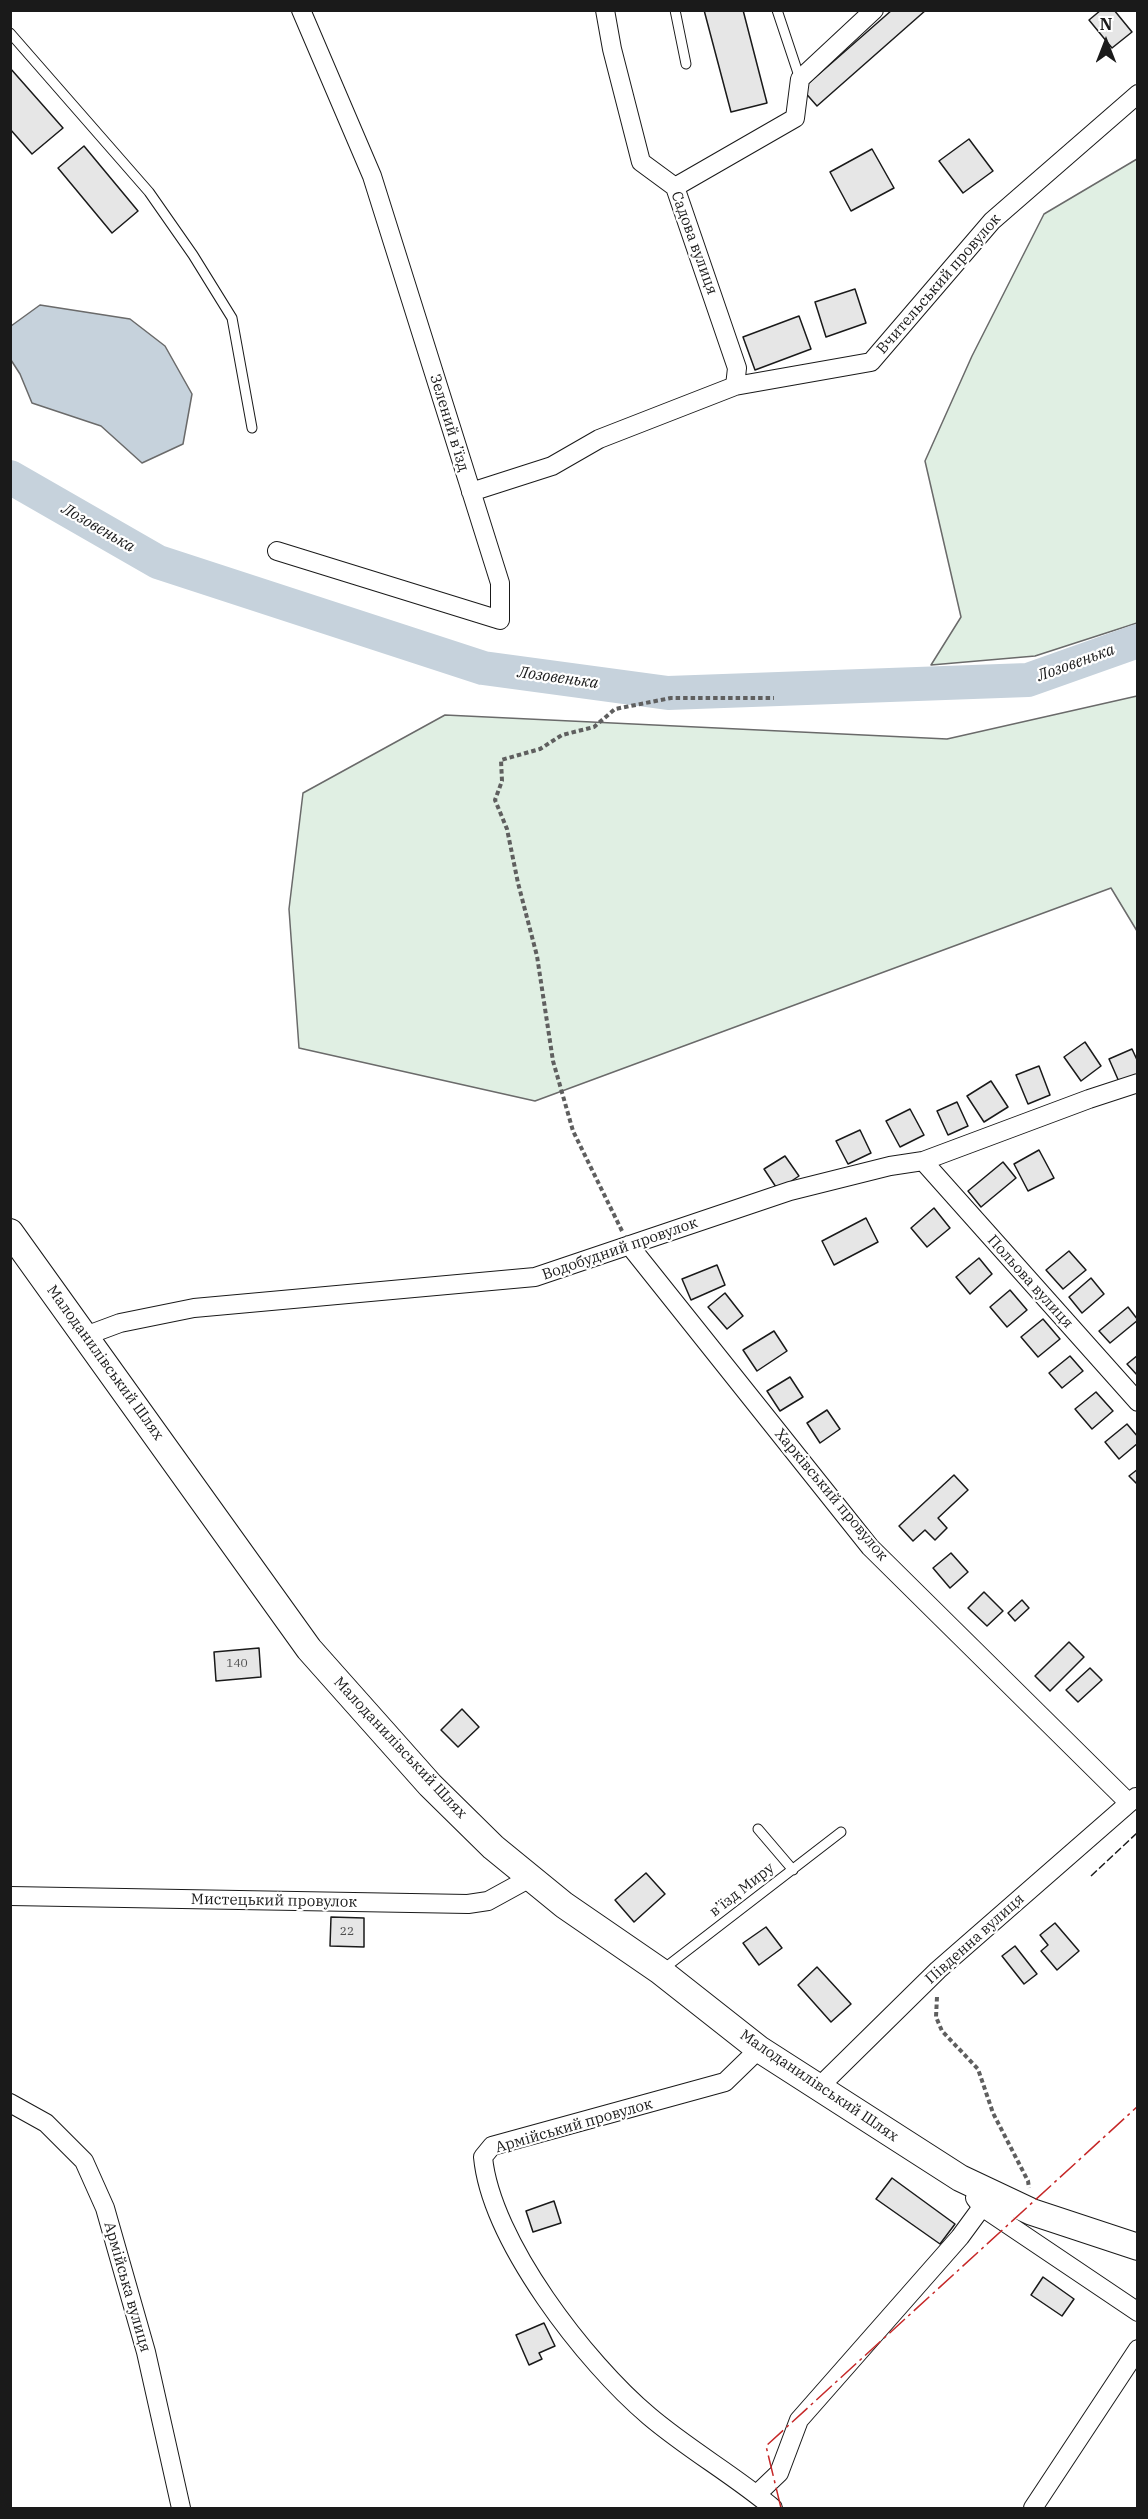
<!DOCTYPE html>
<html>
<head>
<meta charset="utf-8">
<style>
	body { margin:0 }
	#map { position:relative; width:1148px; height:2519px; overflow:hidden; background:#fff; font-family:"IBM Plex Serif",serif }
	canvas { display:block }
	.frame { position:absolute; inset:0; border:12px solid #1a1a1a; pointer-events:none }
	.north { position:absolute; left:1076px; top:12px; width:60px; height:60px; -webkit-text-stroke:4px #fff; paint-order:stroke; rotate:0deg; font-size:16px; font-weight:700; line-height:24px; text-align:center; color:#1a1a1a }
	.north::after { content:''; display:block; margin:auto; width:21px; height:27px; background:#1a1a1a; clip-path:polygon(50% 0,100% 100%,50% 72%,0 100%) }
</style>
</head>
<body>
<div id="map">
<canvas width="1148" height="2519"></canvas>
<div class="frame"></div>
<div class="north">N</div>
</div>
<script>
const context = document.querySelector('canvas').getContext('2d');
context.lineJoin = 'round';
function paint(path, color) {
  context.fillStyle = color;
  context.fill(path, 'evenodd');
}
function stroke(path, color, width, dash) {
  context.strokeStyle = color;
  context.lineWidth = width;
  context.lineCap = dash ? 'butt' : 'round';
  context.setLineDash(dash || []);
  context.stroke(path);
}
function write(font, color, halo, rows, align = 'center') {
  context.font = font + ' "IBM Plex Serif",serif';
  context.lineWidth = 4.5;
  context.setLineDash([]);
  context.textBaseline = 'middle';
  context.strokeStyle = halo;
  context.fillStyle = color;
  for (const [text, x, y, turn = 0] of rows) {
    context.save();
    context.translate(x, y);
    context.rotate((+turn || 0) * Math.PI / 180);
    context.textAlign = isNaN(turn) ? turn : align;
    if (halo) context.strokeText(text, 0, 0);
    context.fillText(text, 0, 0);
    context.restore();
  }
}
const green = new Path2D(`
	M1137 159V623L1035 656 931 665 961 617 925 461 972 356 1044 214Z
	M1137 696V931L1111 888 535 1101 299 1048 289 909 303 793 445 715 947 739Z`);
paint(green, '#e0efe3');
stroke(green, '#6a6a6a', 1.5);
const water = new Path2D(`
	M40 305 130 319 165 346 192 394 183 444 142 463 101 426 32 403 20 374 11 360V326Z`);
paint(water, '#c6d2dc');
stroke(water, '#6a6a6a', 1.5);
stroke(new Path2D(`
	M10 477 158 562 483 668 668 693 1028 680 1138 641`), '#c6d2dc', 34);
const building = new Path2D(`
	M704 10H743L767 103 731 112Z
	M892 10H926L817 106 802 89Z
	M1101 10H1114L1132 32 1112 48 1089 20Z
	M10 68 63 128 32 154 10 129Z
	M969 139 993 171 963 193 939 161Z
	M84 146 138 211 112 233 58 168Z
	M872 149 894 188 851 211 830 172Z
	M855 289 866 323 826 337 815 302Z
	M799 316 811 349 755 370 743 337Z
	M1085 1042 1101 1066 1081 1081 1064 1057Z
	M1132 1049 1138 1062V1077L1120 1084 1109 1059Z
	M1039 1066 1050 1095 1028 1104 1016 1075Z
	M991 1081 1008 1107 984 1122 967 1096Z
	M957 1102 968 1126 948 1135 937 1111Z
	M910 1109 924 1135 900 1147 886 1121Z
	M860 1130 871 1153 848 1164 836 1141Z
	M1039 1150 1054 1178 1028 1191 1014 1164Z
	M785 1156 799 1176 778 1190 764 1169Z
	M1003 1162 1016 1178 981 1207 968 1191Z
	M934 1208 950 1228 927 1247 911 1228Z
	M866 1218 878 1242 834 1265 822 1241Z
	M1069 1251 1086 1270 1063 1289 1046 1270Z
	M979 1258 992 1274 970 1294 956 1277Z
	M717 1265 725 1285 691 1300 682 1279Z
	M1091 1278 1104 1294 1082 1313 1069 1297Z
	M1010 1290 1027 1310 1007 1327 990 1307Z
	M725 1293 743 1316 727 1329 708 1307Z
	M1128 1307 1138 1320 1110 1343 1099 1331Z
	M1043 1319 1060 1339 1038 1357 1021 1337Z
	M774 1331 787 1351 757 1371 743 1350Z
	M1138 1355V1376L1127 1364Z
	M1070 1356 1083 1371 1062 1388 1049 1373Z
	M790 1377 803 1397 780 1411 767 1391Z
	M1096 1392 1113 1411 1092 1429 1075 1409Z
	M827 1410 840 1429 820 1443 807 1423Z
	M1127 1424 1138 1437V1443L1119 1459 1105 1442Z
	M1138 1469V1485L1129 1476Z
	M954 1475 968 1490 938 1518 947 1528 935 1540 925 1530 913 1541 899 1526Z
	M951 1553 968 1572 950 1588 933 1568Z
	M984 1592 1003 1611 987 1626 968 1608Z
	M1022 1600 1029 1608 1015 1621 1008 1613Z
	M1069 1642 1084 1657 1050 1691 1035 1676Z
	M259 1648 261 1677 216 1681 214 1652Z
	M1090 1668 1102 1680 1078 1702 1066 1690Z
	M462 1709 479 1727 458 1747 441 1730Z
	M646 1873 665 1894 634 1922 615 1900Z
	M331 1917 364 1918V1947L330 1946Z
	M1055 1923 1079 1951 1057 1970 1041 1951 1048 1945 1040 1935Z
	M766 1927 782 1948 759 1965 743 1943Z
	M1015 1946 1037 1974 1024 1984 1002 1956Z
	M817 1967 851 2004 831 2022 798 1985Z
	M892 2178 955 2224 940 2244 876 2199Z
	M554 2201 561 2223 533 2232 526 2211Z
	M1043 2277 1074 2299 1062 2316 1031 2295Z
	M544 2323 555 2346 539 2353 542 2359 529 2365 516 2335Z`);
paint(building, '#e6e6e6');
stroke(building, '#1a1a1a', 1.5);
const lane = new Path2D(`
	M675 10 686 64
	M777 10 800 79
	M10 33 149 192 193 255 232 318 252 428
	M758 1829 793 1870
	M662 1970 841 1832`);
const street = new Path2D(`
	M605 10 612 49 641 162 675 187 737 368 735 386
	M675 187 795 118 800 79 874 10
	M471 492 552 466 599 439 735 386 871 362 992 221 1138 94
	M277 551 500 620V583L372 176 301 10
	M923 1161 1138 1402
	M629 1245 870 1547 1129 1803
	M85 1336 120 1323 194 1308 535 1277 790 1191 890 1166 923 1161 1089 1099 1138 1083
	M10 1896 468 1904 488 1901 530 1878
	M759 2049 725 2082 492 2146 483 2157C491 2241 586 2363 649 2416 689 2450 734 2475 773 2508
	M818 2088 938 1970 1136 1797
	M10 2103 46 2123 84 2161 105 2208 146 2352 181 2508
	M975 2198 982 2207 1138 2312
	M757 2494 779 2473 799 2420 960 2237 982 2207
	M1033 2508 1138 2349`);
const secondary = new Path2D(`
	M10 1232 309 1649 430 1785 493 1847 564 1905 660 1971 759 2049 960 2178 1032 2212 1138 2247`);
stroke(lane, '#1a1a1a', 11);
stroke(street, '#1a1a1a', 20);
stroke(secondary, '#1a1a1a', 28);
stroke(new Path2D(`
	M622 1231 573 1131 553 1061 537 956 518 883 507 829 495 800 502 781 501 760 540 749 562 735 594 727 615 709 671 698H774
	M937 1997 936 2017 942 2031 978 2069 993 2113 1028 2181 1029 2188`), '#5f5f5f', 4, [4.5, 3]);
stroke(lane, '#fff', 9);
stroke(street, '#fff', 18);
stroke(secondary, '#fff', 26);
stroke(new Path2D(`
	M1091 1876 1138 1832`), '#1a1a1a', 1.5, [8, 3]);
stroke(new Path2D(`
	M781 2508 766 2446 1138 2106`), '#c62828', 1.5, [21, 4.5, 3, 4.5]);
write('12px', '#4d4d4d', null, [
	["140",237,1664],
	["22",347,1932]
]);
write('15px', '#1a1a1a', '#fff', [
	["Садова вулиця",694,243,70],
	["Вчительський провулок",939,284,-49],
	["Зелений в’їзд",449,423,73],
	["Водобудний провулок",620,1249,-19],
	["Польова вулиця",1030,1282,48],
	["Малоданилівський Шлях",105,1363,54],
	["Харківський провулок",831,1495,50],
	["Малоданилівський Шлях",400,1748,47],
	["в’їзд Миру",742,1890,-38],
	["Мистецький провулок",274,1901,1],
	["Південна вулиця",975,1939,-42],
	["Малоданилівський Шлях",819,2086,34],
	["Армійський провулок",574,2126,-16],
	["Армійська вулиця",127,2287,74]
]);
write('italic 16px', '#1a1a1a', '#fff', [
	["Лозовенька",98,528,30],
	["Лозовенька",1076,663,-20],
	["Лозовенька",558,678,8]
]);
</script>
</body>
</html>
